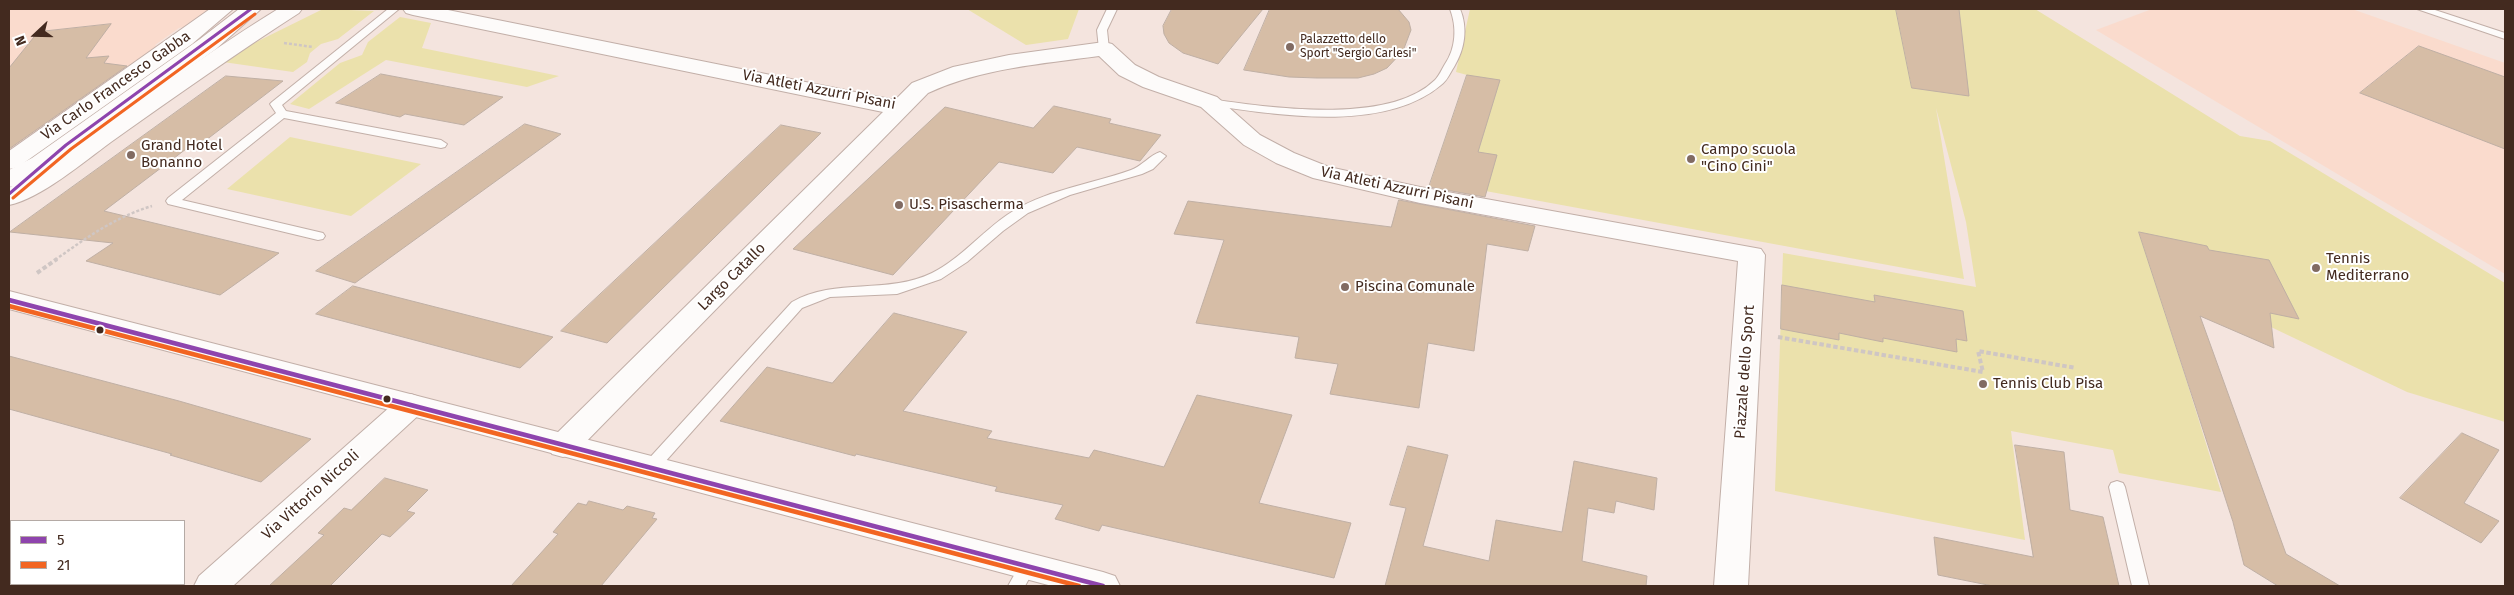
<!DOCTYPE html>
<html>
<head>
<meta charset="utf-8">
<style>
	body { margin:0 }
	#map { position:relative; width:2514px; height:595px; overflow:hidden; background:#f4e4de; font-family:"Fira Sans",sans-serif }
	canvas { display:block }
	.frame { position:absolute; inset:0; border:10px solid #432a1f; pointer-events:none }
	.legend { position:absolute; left:10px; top:520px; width:175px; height:65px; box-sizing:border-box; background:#fff; border:1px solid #b4aaa5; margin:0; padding:6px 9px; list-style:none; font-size:15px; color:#432a1f }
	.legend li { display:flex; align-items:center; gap:10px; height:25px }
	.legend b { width:25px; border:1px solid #b4aaa5 }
	.north { position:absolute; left:10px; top:10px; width:50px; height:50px; -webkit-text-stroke:4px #fff; paint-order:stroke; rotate:249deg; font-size:14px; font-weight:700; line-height:20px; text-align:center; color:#432a1f }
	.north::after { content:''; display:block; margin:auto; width:18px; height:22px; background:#432a1f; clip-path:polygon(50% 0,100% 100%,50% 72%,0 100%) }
</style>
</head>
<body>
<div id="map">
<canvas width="2514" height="595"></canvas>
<div class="frame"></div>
<ul class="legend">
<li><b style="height:6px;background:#8e44ad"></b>5</li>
<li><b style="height:6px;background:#f26522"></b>21</li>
</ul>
<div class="north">N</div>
</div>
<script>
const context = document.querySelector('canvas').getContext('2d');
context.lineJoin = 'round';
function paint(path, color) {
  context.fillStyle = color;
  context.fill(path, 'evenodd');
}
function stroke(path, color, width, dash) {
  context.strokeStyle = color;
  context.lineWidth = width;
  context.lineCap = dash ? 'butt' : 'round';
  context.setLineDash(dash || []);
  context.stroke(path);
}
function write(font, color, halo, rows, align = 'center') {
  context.font = font + ' "Fira Sans",sans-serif';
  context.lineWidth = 4;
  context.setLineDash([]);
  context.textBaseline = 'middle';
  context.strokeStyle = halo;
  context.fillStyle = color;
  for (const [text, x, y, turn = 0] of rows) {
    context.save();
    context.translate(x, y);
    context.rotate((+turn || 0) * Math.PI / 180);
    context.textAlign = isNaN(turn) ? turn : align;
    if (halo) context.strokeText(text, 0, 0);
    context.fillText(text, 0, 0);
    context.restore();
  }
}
paint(new Path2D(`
	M9 9H212L192 25 179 28 155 45 158 48 9 151Z
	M2152 9H2352L2505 63V274L2096 30Z`), '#fadbcd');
paint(new Path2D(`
	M323 9 374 11 338 39 321 44 310 53 307 62 293 72 223 62 244 48Z
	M967 9H1079L1068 39 1026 45Z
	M1470 9H2035L2240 136 2270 141 2505 283V422L2407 392 2227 306 2156 282 2221 492 2119 473 2113 450 2011 431 2025 540 1775 491 1783 253 1976 287 1966 222 1936 108 1964 279 1431 181 1467 75 1456 72Z
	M400 17 431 23 422 48 559 76 527 87 386 60 309 109 290 104 340 63 362 55 368 42Z
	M290 137 421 164 351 216 227 189Z`), '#ebe1ac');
const building = new Path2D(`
	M1172 9H1263L1218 64 1183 53 1169 43 1164 34 1163 26Z
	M1270 9H1398L1409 22 1411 30 1403 51 1387 68 1374 74 1358 78H1317L1289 77 1244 70Z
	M1896 9H1959L1969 96 1912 88Z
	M111 24 86 58 109 56 104 63 127 66 9 149V68L38 32Z
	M2419 46 2505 77V149L2360 93Z
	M381 74 503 97 464 125 405 114 400 117 336 103Z
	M1467 75 1500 80 1478 152 1497 155 1485 197 1429 187Z
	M226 76 283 81 197 147 190 146 104 211 279 253 220 295 86 261 113 243 10 232Z
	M1054 106 1111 119 1109 123 1161 135 1140 161 1077 147 1053 173 999 162 893 275 793 249 945 107 1033 128Z
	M525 124 561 134 355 283 316 271Z
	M781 125 821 133 607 343 561 331Z
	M1399 200 1535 226 1528 251 1487 244 1474 351 1428 343 1419 408 1330 394 1338 364 1295 358 1299 337 1196 323 1224 240 1174 234 1188 201 1391 227Z
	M2139 232 2207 246 2209 250 2269 260 2299 319 2270 313 2274 348 2200 316 2286 554 2340 586H2278L2244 565 2233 522Z
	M1782 285 1875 302 1874 295 1963 311 1967 341 1956 339 1957 352 1883 338V342L1839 333V340L1781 329Z
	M353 286 553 337 520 368 316 314Z
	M894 313 967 332 903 411 992 431 987 438 1089 458 1094 450 1164 467 1197 395 1292 415 1259 503 1351 523 1334 578 1102 525 1099 531 1055 519 1063 505 995 491 997 487 856 454 855 456 720 421 767 367 832 383Z
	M9 356 179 401 311 439 261 482 170 455 172 454 9 409Z
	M2462 433 2499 450 2464 503 2499 521 2481 543 2400 498Z
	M2015 445 2064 452 2070 510 2103 517 2119 586H1993L1938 575 1934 537 2033 557Z
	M1408 446 1448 455 1423 546 1489 561 1496 520 1562 532 1574 461 1657 478 1654 510 1616 501 1614 513 1588 508 1582 561 1647 576 1646 586H1385L1406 508 1390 505Z
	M385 478 428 490 407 511 415 513 390 537 382 534 330 586H269L324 535 318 533 344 508 351 510Z
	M589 501 623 510 627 506 655 513 652 518 657 519 601 586H511L558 534 553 532 578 503 586 505Z`);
paint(building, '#d6bda6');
stroke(building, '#bfafa4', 1);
const lane = new Path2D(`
	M388 9H399L282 105 286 111 441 140 447 144 445 147 441 148 284 118 182 200 323 233 325 236 323 239 318 240 168 204 166 201 168 198 276 113 270 104 272 102Z
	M1107 9H1117L1107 30 1109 49 1104 52 1099 49 1097 30Z
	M1450 9H1460C1468 28 1465 49 1454 67 1450 73 1447 81 1441 85 1384 133 1278 115 1209 105L1203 102 1209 99C1268 107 1388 126 1435 80 1439 76 1442 69 1445 64 1456 48 1457 27 1450 9Z
	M2417 9H2432L2505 33V39Z
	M1160 152 1166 156 1153 169 1142 174 1070 195 1028 213 1003 231 967 262 941 279 897 294 830 297 802 308 656 472H644L642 468 644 464 792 302C836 277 887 295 932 273 960 259 981 233 1007 215 1044 190 1089 185 1131 170 1142 166 1150 155 1160 152Z
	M2117 481 2123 483 2125 487 2149 586H2132L2109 487 2111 483Z
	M1028 559 1034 561 1036 566 1025 586H1008L1022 561Z`);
const street = new Path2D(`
	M210 9H233L192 44 18 167 9 169V151Z
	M278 9H302L299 13C235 54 173 98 111 142 85 161 40 199 9 205V188C102 134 186 65 278 9Z
	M403 9H443L895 100 912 83 953 67 1009 55 1104 42 1112 44 1135 65 1159 77 1217 97 1260 135 1294 153 1329 167 1420 187 1761 249 1765 255 1748 586H1714L1738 261 1420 203 1313 178 1276 163 1244 145 1201 107 1143 87 1119 75 1099 56C1041 64 982 68 928 93L574 454 563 457 552 454 548 446 552 438 883 112 413 15 406 13Z
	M411 394 422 398 426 405 422 412 233 586H194L199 576 400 398Z`);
const secondary = new Path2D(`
	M239 9H261L216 49 50 168 18 185 9 187V170L32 158 200 39Z
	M9 291 1103 572 1115 576 1120 586H1052L9 309Z`);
stroke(lane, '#c2afa8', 2);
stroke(street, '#c2afa8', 2);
stroke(secondary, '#c2afa8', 2);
stroke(new Path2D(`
	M284 43 313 47
	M55 260C86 238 115 217 152 206`), '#cfc6c4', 2.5, [3, 2]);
stroke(new Path2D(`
	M37 273 57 259
	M1778 337 1983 372 1978 351 2076 368`), '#cfc6c4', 4, [4.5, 2.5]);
paint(lane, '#fdfbfa');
paint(street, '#fdfbfa');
paint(secondary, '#fdfbfa');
stroke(new Path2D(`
	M9 194 66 145 251 9`), '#8e44ad', 3);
stroke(new Path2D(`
	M9 300 1103 586`), '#8e44ad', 4.5);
stroke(new Path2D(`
	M13 198 71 149 255 14`), '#f26522', 3);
stroke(new Path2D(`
	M9 306 1079 586`), '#f26522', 4.5);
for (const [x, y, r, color] of [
	[1290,47,5,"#816b62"],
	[131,155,5,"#816b62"],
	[1691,159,5,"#816b62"],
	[899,205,5,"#816b62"],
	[2316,268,5,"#816b62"],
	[1345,287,5,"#816b62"],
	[100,330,4.5,"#432a1f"],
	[1983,384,5,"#816b62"],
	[387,399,4.5,"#432a1f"]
]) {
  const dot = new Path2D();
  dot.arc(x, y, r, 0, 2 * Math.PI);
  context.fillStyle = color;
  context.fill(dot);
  stroke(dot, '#fff', 2);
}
write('12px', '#432a1f', '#fff', [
	["Palazzetto dello",1300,40],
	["Sport \"Sergio Carlesi\"",1300,54]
], 'left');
write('15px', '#432a1f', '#fff', [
	["Via Carlo Francesco Gabba",116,86,-35],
	["Via Atleti Azzurri Pisani",819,90,11],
	["Via Atleti Azzurri Pisani",1397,188,12],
	["Largo Catallo",732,277,-45],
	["Piazzale dello Sport",1745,372,-86],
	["Via Vittorio Niccoli",311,495,-42]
]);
write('15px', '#432a1f', '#fff', [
	["Grand Hotel",141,146],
	["Bonanno",141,163],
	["Campo scuola",1701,150],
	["\"Cino Cini\"",1701,167],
	["U.S. Pisascherma",909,205],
	["Tennis",2326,259],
	["Mediterrano",2326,276],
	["Piscina Comunale",1355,287],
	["Tennis Club Pisa",1993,384]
], 'left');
</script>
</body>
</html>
